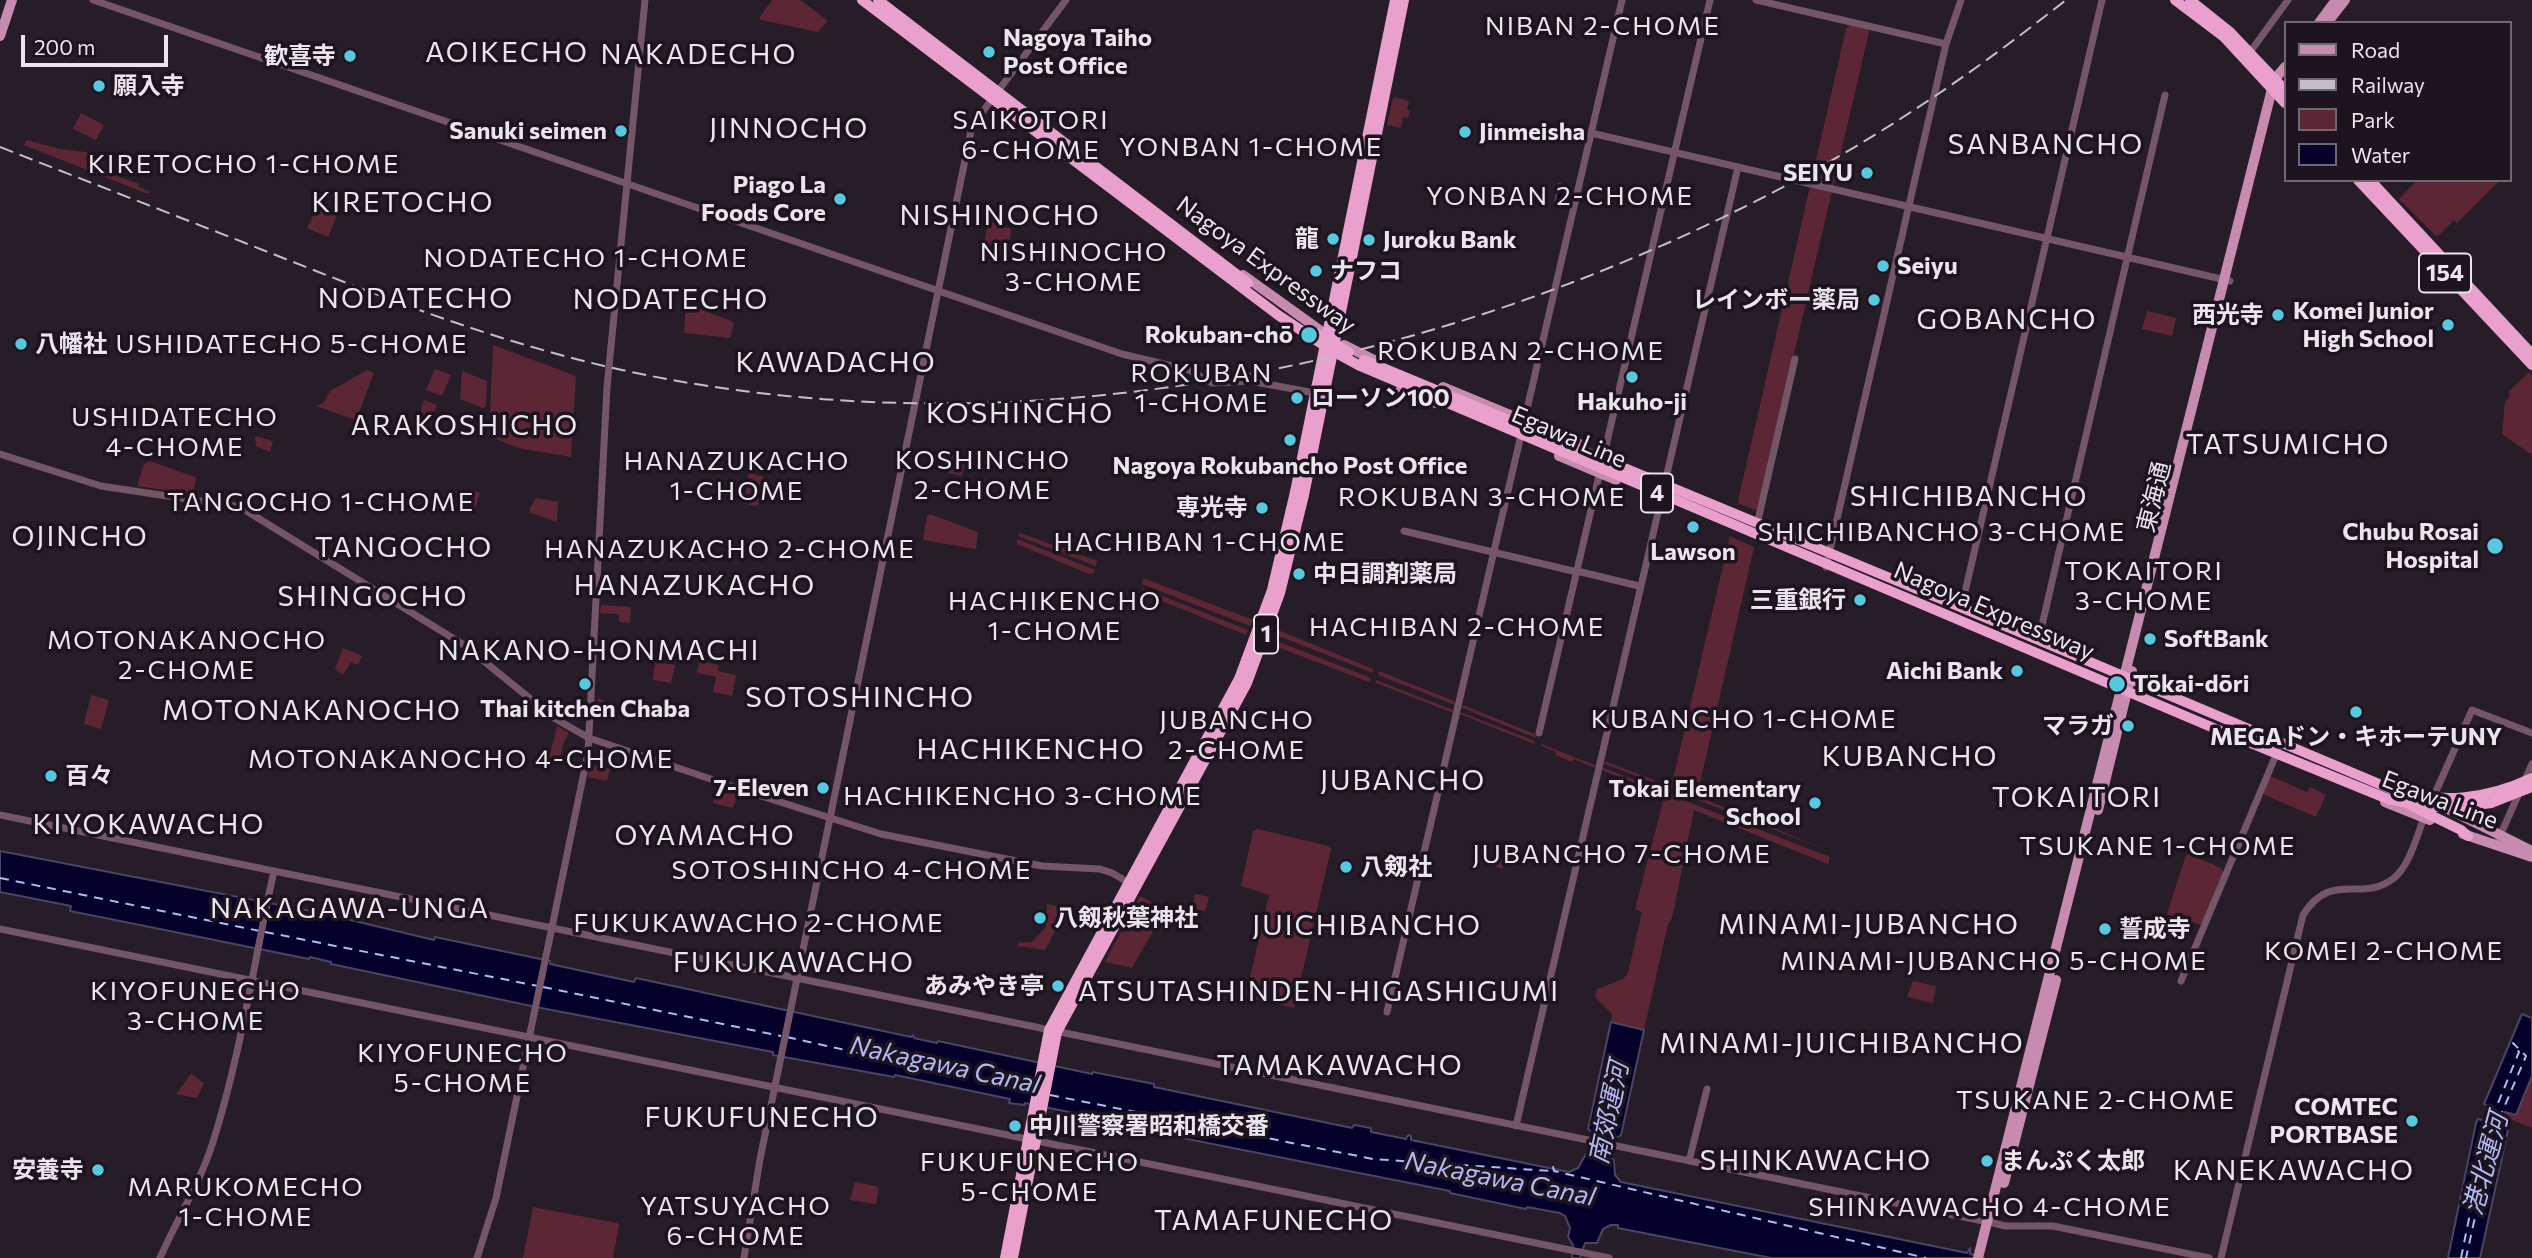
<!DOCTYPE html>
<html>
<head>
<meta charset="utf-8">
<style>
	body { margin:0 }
	#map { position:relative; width:2532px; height:1258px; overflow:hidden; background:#271d29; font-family:Commissioner,sans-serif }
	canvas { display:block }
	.legend { position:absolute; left:2284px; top:21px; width:228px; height:161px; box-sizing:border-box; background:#1d141f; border:2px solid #6f6771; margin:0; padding:9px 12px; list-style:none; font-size:21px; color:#eae4ec }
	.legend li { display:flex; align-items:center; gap:14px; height:35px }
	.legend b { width:35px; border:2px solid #6f6771 }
	.scale { position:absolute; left:21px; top:35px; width:147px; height:32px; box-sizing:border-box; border:4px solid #eae4ec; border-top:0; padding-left:9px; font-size:21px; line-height:24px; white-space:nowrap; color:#eae4ec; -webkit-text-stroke:5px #1d141f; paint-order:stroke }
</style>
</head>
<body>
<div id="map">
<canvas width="2532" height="1258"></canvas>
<ul class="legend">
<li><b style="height:9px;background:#c88bb0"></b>Road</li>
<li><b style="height:9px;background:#c4bec6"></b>Railway</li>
<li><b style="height:19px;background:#5d2635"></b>Park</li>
<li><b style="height:19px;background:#06012a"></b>Water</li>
</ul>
<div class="scale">200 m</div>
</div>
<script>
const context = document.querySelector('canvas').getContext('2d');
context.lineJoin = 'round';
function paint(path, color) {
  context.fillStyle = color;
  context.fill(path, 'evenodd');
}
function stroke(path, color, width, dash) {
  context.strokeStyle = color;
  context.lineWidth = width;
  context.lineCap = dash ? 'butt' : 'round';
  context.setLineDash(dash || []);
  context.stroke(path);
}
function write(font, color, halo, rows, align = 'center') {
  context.font = font + ' Commissioner,"Noto Sans JP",sans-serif';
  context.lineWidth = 7;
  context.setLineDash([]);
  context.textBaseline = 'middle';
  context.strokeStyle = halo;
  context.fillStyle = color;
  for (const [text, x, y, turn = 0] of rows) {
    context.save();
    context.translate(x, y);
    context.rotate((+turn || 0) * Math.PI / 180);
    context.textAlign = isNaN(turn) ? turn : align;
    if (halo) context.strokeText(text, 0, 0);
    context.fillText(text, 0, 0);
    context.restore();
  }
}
paint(new Path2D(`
	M772 0H800L827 20V22L818 32 761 20 759 18Z
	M1850 25 1867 29 1869 32 1758 508 1755 510 1739 504 1738 501 1846 29Z
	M1395 97 1409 101 1407 110 1410 111 1408 118 1403 117 1401 128 1387 125 1393 98Z
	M81 113 104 125 96 140 73 129Z
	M27 140 60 149 94 153 90 166 139 184 138 186 150 192 148 194 24 145Z
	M2417 180H2500L2457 223 2454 220 2437 237 2399 199Z
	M318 206 337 215 328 237 307 228Z
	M989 221 1011 229 1007 256 981 253Z
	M689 305 731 321 734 323 730 338 684 333 686 306Z
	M2147 311 2176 318 2172 336 2142 329Z
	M493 345 576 376 571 457 518 448 489 436Z
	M435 369 451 375 442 396 426 390Z
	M367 370 374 373 356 420 316 406 324 402 330 391Z
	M462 371 487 381 486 406 483 408 460 399Z
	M2529 372 2532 376V455L2502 434 2505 401 2510 396 2508 392Z
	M424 400 437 405 431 420 424 418 421 410Z
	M255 436 273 441 270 452 256 446Z
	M940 452 966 458 962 476 937 470Z
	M150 461 195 477 196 479 193 494 137 486 144 464Z
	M749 473 764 477 758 506 744 504Z
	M472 489 480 493 473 515 464 513V502Z
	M536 498 558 502 557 522 531 513 529 510Z
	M930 514 978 532 976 549 923 540 927 516Z
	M1020 533 1097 561 1096 566 1018 536Z
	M1730 536 1754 547 1697 796 1831 852 1685 795 1683 800 1830 857 1828 864 1694 810 1672 918 1668 924 1644 1030 1611 1022 1612 1014 1595 997 1597 989 1623 979 1628 973 1642 912 1635 909 1664 798 1637 787V784L1601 770V767L1678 797 1679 792 1602 763 1607 762 1664 784 1673 779Z
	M1017 539 1095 570 1094 573 1089 574 1017 544Z
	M1143 578 1253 620 1250 626 1142 584Z
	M1142 588 1248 630 1246 635 1142 593Z
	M601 605 631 607 630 623 619 622V614L600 613Z
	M1278 630 1373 669V673L1276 635Z
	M1274 640 1371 678 1369 682 1272 645Z
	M343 648 362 656 358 665 351 662 343 675 335 669Z
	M699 661 719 665 718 671 736 675 732 696 713 692 716 677 697 673Z
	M655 662 675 665 671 683 653 680Z
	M1379 671 1454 701 1455 705 1378 675Z
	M1376 680 1453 710V713L1376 683Z
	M91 695 109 700 101 729 84 724Z
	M598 698 605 701 604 712 614 713 612 720 595 719Z
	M1463 705 1535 734 1536 738 1462 708Z
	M1460 712 1535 741 1534 744 1460 714Z
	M557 726 569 733 562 746 561 760 549 758Z
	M1541 744 1595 765V768L1574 759 1572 762 1555 755 1556 752 1541 746Z
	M591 765 610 769 607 781 588 777Z
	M2270 776 2307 792 2310 787 2326 795 2316 817 2265 795 2263 792Z
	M718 787 738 794 733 808 713 803Z
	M1258 829 1328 846 1331 849 1294 1008 1231 994 1248 986 1269 895 1241 886 1253 831Z
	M1499 846 1508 848 1503 869 1494 866Z
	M2189 854 2221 868 2224 874 2202 925 2167 914 2186 855Z
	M1195 894 1209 897 1205 911 1192 909Z
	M1140 896 1165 910 1132 968 1105 962Z
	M1047 904 1060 907 1056 929 1045 950 1018 946V943L1032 942 1046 927Z
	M1913 981 1936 986 1933 1003 1907 997Z
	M191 1074 204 1083 197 1098 176 1094Z
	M2532 1076V1128L2502 1116 2505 1112 2516 1115Z
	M855 1182 879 1187 876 1204 850 1200Z
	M533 1207 617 1223 619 1225 613 1258H523Z`), '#5d2635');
const water = new Path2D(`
	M1559 184 1570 187 1565 204 1555 202Z
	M0 851 321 913 434 940 435 937 550 961V964L634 982 636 978 911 1037 913 1035 914 1038 937 1043 938 1041 1092 1074 1093 1072 1154 1084V1087L1352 1128 1354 1125 1371 1128V1132L1406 1139 1408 1135 1411 1136V1140L1569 1172 1578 1168 1586 1154 1594 1153 1598 1149V1137L1588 1129 1611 1022 1644 1030 1621 1135 1614 1139H1608L1604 1149 1605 1156 1614 1160 1615 1175 1621 1182 1967 1253 1970 1248V1254L1984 1258H1771L1618 1228V1225H1611L1603 1229 1597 1243H1585L1580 1258H1572L1573 1245 1568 1237 1570 1228 1565 1216 1560 1213 1527 1207 1526 1209 1450 1193V1191L1142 1130V1127L1025 1103 1024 1105 1009 1103 1010 1099 895 1075 894 1077 773 1055V1052L541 1008 331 964V962L310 957 309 959 70 911 71 906 0 892Z
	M2522 1014 2532 1018V1076L2516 1115 2505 1112 2500 1127 2508 1130 2480 1258H2448L2476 1123 2478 1119 2487 1122 2493 1108 2484 1104Z`);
paint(water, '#06012a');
stroke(water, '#4a4564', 2);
stroke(new Path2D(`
	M0 878 260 931
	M265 932 538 986
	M543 987 781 1036
	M787 1037 1034 1092
	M1050 1095 1373 1159 1551 1171 1553 1167 1554 1171 1926 1258
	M2461 1258 2487 1130 2519 1052 2513 1043 2526 1056 2494 1131 2466 1258`), '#b2baf3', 2, [9, 7]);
stroke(new Path2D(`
	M93 0 1122 354 1189 370 1212 383 1250 381 1315 393
	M1756 0 1946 44
	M2247 50 2253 48 2288 0
	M1591 133 2230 281
	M0 454 101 486 240 507 464 645 554 718 589 738 755 794 881 834 1042 866 1100 869 1112 873 1131 884
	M1758 520 1795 359
	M1404 531 1577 572
	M1826 567 1946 44 1961 0
	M1577 571 1639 586
	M1962 605 2102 0
	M2039 638 2165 95
	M1539 733 1710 0
	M2433 798 2472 710 2532 733
	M0 815 1993 1223 2005 1226H2053L2209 1258
	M2496 845 2532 764
	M0 929 1609 1258
	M2181 981 2278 750
	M1387 1012 1622 0
	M1516 1126 1738 167
	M1689 1161 1707 1089
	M160 1258C177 1219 200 1183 213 1142 241 1054 254 961 274 871
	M477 1258 496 1198 588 753 607 387 645 0
	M744 1258 760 1159 972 126 1066 0
	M2221 1258 2303 915C2332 869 2361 904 2394 878 2410 865 2417 835 2425 815`), '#745668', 7);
stroke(new Path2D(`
	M2319 23 2336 0
	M2327 23 2345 0
	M0 36 12 0
	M1243 275 1328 336
	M1344 345 1374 360
	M1443 387 1578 443
	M1401 389 1436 403
	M1559 456 1616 480
	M2385 802 2430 820
	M2444 807 2532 851
	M2098 810 2132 671
	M2463 834 2532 857
	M2004 1183 2056 980
	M1978 1258 2272 89 2275 79 2285 67`), '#c88bb0', 10);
stroke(new Path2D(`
	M2175 0 2224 37 2285 103
	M2190 0 2230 32 2285 90
	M2358 180 2532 365
	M2370 180 2532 354
	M2412 806 2461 830 2468 836
	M1005 1258 1049 1030 1239 679 1272 590 1295 492 1395 0
	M1013 1258 1057 1032 1247 683 1280 593 1304 495 1404 0`), '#eaa0cd', 10);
stroke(new Path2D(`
	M0 147C89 182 179 217 268 252 381 297 494 341 613 368 1013 458 1444 370 1800 178 1895 127 1982 66 2066 0`), '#c4bec6', 2, [14, 7]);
stroke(new Path2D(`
	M862 0 1278 315 1331 350 1360 366 2216 729 2388 799 2426 807H2462L2491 803 2532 787
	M878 0 1248 283
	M1318 334 1349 352
	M1364 360 1960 607 2391 789C2441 804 2485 800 2532 778`), '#eaa0cd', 10);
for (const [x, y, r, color] of [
	[989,52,7,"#56c9e0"],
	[350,56,7,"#56c9e0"],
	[99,86,7,"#56c9e0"],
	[621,131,7,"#56c9e0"],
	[1465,132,7,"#56c9e0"],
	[1867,173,7,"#56c9e0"],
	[840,199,7,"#56c9e0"],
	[1333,239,7,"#56c9e0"],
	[1369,240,7,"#56c9e0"],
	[1883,266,7,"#56c9e0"],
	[1316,271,7,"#56c9e0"],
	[1874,300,7,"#56c9e0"],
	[2278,315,7,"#56c9e0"],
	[2448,325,7,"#56c9e0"],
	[1309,335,9,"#56c9e0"],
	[21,344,7,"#56c9e0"],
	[1632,377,7,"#56c9e0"],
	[1297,398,7,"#56c9e0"],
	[1290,440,7,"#56c9e0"],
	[1262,508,7,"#56c9e0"],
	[1693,527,7,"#56c9e0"],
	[2495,546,9,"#56c9e0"],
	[1299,574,7,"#56c9e0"],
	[1860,600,7,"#56c9e0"],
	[2150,639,7,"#56c9e0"],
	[2017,671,7,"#56c9e0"],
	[585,684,7,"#56c9e0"],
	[2117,684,9,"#56c9e0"],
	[2356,712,7,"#56c9e0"],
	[2128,726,7,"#56c9e0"],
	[51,776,7,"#56c9e0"],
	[823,788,7,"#56c9e0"],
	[1815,803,7,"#56c9e0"],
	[1346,867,7,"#56c9e0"],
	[1040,918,7,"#56c9e0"],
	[2105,929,7,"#56c9e0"],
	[1058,986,7,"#56c9e0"],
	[2412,1121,7,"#56c9e0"],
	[1015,1126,7,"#56c9e0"],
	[1987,1161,7,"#56c9e0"],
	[98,1170,7,"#56c9e0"]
]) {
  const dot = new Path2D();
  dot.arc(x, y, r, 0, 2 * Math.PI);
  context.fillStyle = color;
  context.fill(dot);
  stroke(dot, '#1d141f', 2.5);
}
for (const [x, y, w] of [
	[2445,273,52],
	[1657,493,32],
	[1266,634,24]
]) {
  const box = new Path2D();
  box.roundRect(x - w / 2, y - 19.5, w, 39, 5);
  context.fillStyle = '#1d141f';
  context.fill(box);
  stroke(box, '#eae4ec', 2);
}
write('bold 23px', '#eae4ec', null, [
	["154",2445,273],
	["4",1657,493],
	["1",1266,634]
]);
write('bold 24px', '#eae4ec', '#1d141f', [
	["Nagoya Taiho",1003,38,"left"],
	["Post Office",1003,66,"left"],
	["歓喜寺",336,56],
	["願入寺",113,86,"left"],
	["Sanuki seimen",607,131],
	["Jinmeisha",1479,132,"left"],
	["SEIYU",1853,173],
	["Piago La",826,185],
	["Foods Core",826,213],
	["龍",1319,239],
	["Juroku Bank",1383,240,"left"],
	["Seiyu",1897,266,"left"],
	["ナフコ",1330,271,"left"],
	["レインボー薬局",1860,300],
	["Komei Junior",2434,311],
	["High School",2434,339],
	["西光寺",2264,315],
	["Rokuban-chō",1293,335],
	["八幡社",35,344,"left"],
	["ローソン100",1311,398,"left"],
	["Hakuho-ji",1632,402,"center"],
	["Nagoya Rokubancho Post Office",1290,466,"center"],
	["専光寺",1248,508],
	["Chubu Rosai",2479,532],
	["Hospital",2479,560],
	["Lawson",1693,552,"center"],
	["中日調剤薬局",1313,574,"left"],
	["三重銀行",1846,600],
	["SoftBank",2164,639,"left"],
	["Aichi Bank",2003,671],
	["Tōkai-dōri",2133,684,"left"],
	["Thai kitchen Chaba",585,709,"center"],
	["マラガ",2114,726],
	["MEGAドン・キホーテUNY",2356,737,"center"],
	["百々",65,776,"left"],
	["7-Eleven",809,788],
	["Tokai Elementary",1801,789],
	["School",1801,817],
	["八剱社",1360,867,"left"],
	["八剱秋葉神社",1054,918,"left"],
	["誓成寺",2119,929,"left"],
	["あみやき亭",1044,986],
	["COMTEC",2398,1107],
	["PORTBASE",2398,1135],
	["中川警察署昭和橋交番",1029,1126,"left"],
	["まんぷく太郎",2001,1161,"left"],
	["安養寺",84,1170]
], 'right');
write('24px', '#eae4ec', '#1d141f', [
	["Nagoya Expressway",1266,265,36],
	["Egawa Line",1569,437,23],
	["東海通",2154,497,-76],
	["Nagoya Expressway",1994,611,23],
	["Egawa Line",2440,800,21]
]);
context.letterSpacing = '2px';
write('26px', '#eae4ec', '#1d141f', [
	["NIBAN 2-CHOME",1603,26],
	["SAIKOTORI",1031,120],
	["6-CHOME",1031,150],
	["YONBAN 1-CHOME",1251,147],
	["KIRETOCHO 1-CHOME",244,164],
	["YONBAN 2-CHOME",1560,196],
	["NISHINOCHO",1074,252],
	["3-CHOME",1074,282],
	["NODATECHO 1-CHOME",586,258],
	["USHIDATECHO 5-CHOME",292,344],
	["ROKUBAN 2-CHOME",1521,351],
	["ROKUBAN",1202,373],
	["1-CHOME",1202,403],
	["USHIDATECHO",175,417],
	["4-CHOME",175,447],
	["KOSHINCHO",983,460],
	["2-CHOME",983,490],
	["HANAZUKACHO",737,461],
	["1-CHOME",737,491],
	["ROKUBAN 3-CHOME",1482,497],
	["TANGOCHO 1-CHOME",321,502],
	["SHICHIBANCHO 3-CHOME",1942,532],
	["HACHIBAN 1-CHOME",1200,542],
	["HANAZUKACHO 2-CHOME",730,549],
	["TOKAITORI",2144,571],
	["3-CHOME",2144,601],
	["HACHIKENCHO",1055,601],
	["1-CHOME",1055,631],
	["HACHIBAN 2-CHOME",1457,627],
	["MOTONAKANOCHO",187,640],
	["2-CHOME",187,670],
	["KUBANCHO 1-CHOME",1744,719],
	["JUBANCHO",1237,720],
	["2-CHOME",1237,750],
	["MOTONAKANOCHO 4-CHOME",461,759],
	["HACHIKENCHO 3-CHOME",1023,796],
	["TSUKANE 1-CHOME",2158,846],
	["JUBANCHO 7-CHOME",1622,854],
	["SOTOSHINCHO 4-CHOME",852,870],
	["FUKUKAWACHO 2-CHOME",759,923],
	["KOMEI 2-CHOME",2384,951],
	["MINAMI-JUBANCHO 5-CHOME",1994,961],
	["KIYOFUNECHO",196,991],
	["3-CHOME",196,1021],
	["KIYOFUNECHO",463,1053],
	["5-CHOME",463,1083],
	["TSUKANE 2-CHOME",2096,1100],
	["FUKUFUNECHO",1030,1162],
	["5-CHOME",1030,1192],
	["MARUKOMECHO",246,1187],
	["1-CHOME",246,1217],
	["YATSUYACHO",736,1206],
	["6-CHOME",736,1236],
	["SHINKAWACHO 4-CHOME",1990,1207]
]);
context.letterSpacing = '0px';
write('italic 26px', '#b2baf3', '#1d141f', [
	["Nakagawa Canal",945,1065,12],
	["南郊運河",1609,1113,-78],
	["港北運河",2486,1164,-75],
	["Nakagawa Canal",1500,1179,11]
]);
context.letterSpacing = '2px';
write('28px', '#eae4ec', '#1d141f', [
	["AOIKECHO",507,53],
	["NAKADECHO",699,55],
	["JINNOCHO",789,129],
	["SANBANCHO",2046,145],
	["KIRETOCHO",403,203],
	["NISHINOCHO",1000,216],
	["NODATECHO",416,299],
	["NODATECHO",671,300],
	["GOBANCHO",2007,320],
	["KAWADACHO",836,363],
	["KOSHINCHO",1020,414],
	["ARAKOSHICHO",465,426],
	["TATSUMICHO",2288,445],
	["SHICHIBANCHO",1969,497],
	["OJINCHO",80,537],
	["TANGOCHO",404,548],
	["HANAZUKACHO",695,586],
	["SHINGOCHO",373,597],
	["NAKANO-HONMACHI",599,651],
	["SOTOSHINCHO",860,698],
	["MOTONAKANOCHO",312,711],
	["HACHIKENCHO",1031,750],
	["KUBANCHO",1910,757],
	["JUBANCHO",1403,781],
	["TOKAITORI",2077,798],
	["KIYOKAWACHO",149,825],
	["OYAMACHO",705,836],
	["NAKAGAWA-UNGA",350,909],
	["MINAMI-JUBANCHO",1869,925],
	["JUICHIBANCHO",1367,926],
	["FUKUKAWACHO",794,963],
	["ATSUTASHINDEN-HIGASHIGUMI",1319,992],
	["MINAMI-JUICHIBANCHO",1842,1044],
	["TAMAKAWACHO",1340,1066],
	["FUKUFUNECHO",762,1118],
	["SHINKAWACHO",1816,1161],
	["KANEKAWACHO",2294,1171],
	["TAMAFUNECHO",1274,1221]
]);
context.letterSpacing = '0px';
</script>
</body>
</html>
